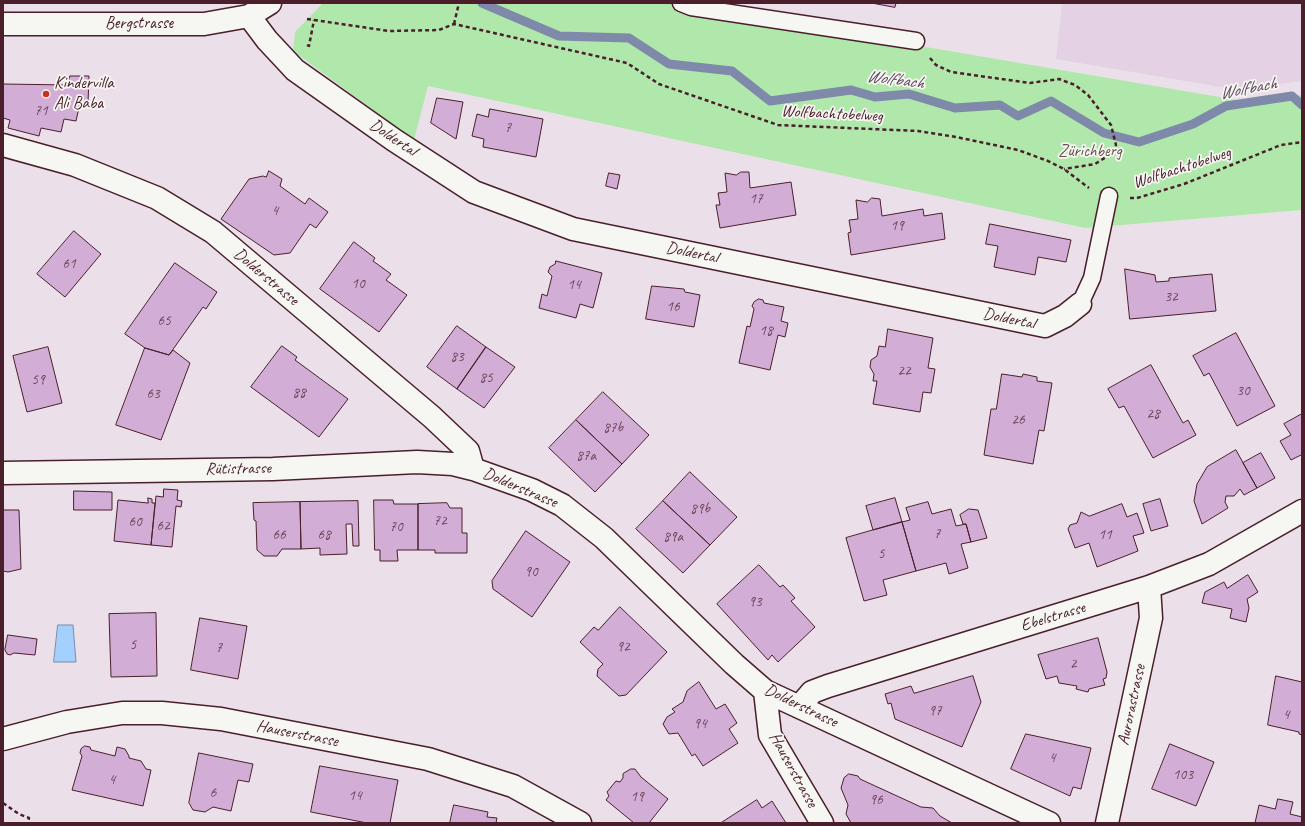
<!DOCTYPE html>
<html>
<head>
<meta charset="utf-8">
<style>
	body { margin:0 }
	#map { position:relative; width:1305px; height:826px; overflow:hidden; background:#ebe0ea; font-family:Caveat,sans-serif }
	canvas { display:block }
	.frame { position:absolute; inset:0; border:4px solid #4a1f2b; pointer-events:none }
</style>
</head>
<body>
<div id="map">
<canvas width="1305" height="826"></canvas>
<div class="frame"></div>
</div>
<script>
const context = document.querySelector('canvas').getContext('2d');
context.lineJoin = 'round';
function paint(path, color) {
  context.fillStyle = color;
  context.fill(path, 'evenodd');
}
function stroke(path, color, width, dash) {
  context.strokeStyle = color;
  context.lineWidth = width;
  context.lineCap = dash ? 'butt' : 'round';
  context.setLineDash(dash || []);
  context.stroke(path);
}
function write(font, color, halo, rows, align = 'center') {
  context.font = font + ' Caveat,sans-serif';
  context.lineWidth = 3.5;
  context.setLineDash([]);
  context.textBaseline = 'middle';
  context.strokeStyle = halo;
  context.fillStyle = color;
  for (const [text, x, y, turn = 0] of rows) {
    context.save();
    context.translate(x, y);
    context.rotate((+turn || 0) * Math.PI / 180);
    context.textAlign = isNaN(turn) ? turn : align;
    if (halo) context.strokeText(text, 0, 0);
    context.fillText(text, 0, 0);
    context.restore();
  }
}
paint(new Path2D(`
	M1062 3H1302V81L1238 90 1056 59Z`), '#e4d1e4');
paint(new Path2D(`
	M323 3H679L691 7 1243 101 1302 95V210L1085 228 428 86 414 140 293 51 295 32Z`), '#b0e8ab');
const water = new Path2D(`
	M58 625H73L76 662H54Z`);
paint(water, '#a3d0fd');
stroke(water, '#7f89a9', 1);
stroke(new Path2D(`
	M482 3 559 36 629 38 669 64 732 71 770 101 851 90 875 97 909 94 955 108 1000 105 1018 116 1051 101 1104 133 1139 142 1193 124 1226 106 1292 96 1302 105`), '#7f89a9', 9);
const building = new Path2D(`
	M872 3H896L895 7Z
	M70 76H89L88 103H80L76 121 64 119 61 132 41 128 39 136 8 128 10 120 3 118V84L69 85Z
	M437 98 463 102 456 139 431 123Z
	M490 109 543 119 536 157 483 147 484 139 472 136 477 114 488 117Z
	M269 171 282 179 280 186 305 204 309 198 328 212 316 228 310 224 290 253 274 255 221 219 249 179 263 176 266 177Z
	M741 172H749L750 188 791 182 796 215 720 228 716 205H720L718 193 727 192 725 173 736 175Z
	M609 173 620 175 617 189 606 186Z
	M872 198 880 199 882 216 923 209 924 216 942 213 945 239 851 255 848 233 851 232 849 220 858 219 856 200 867 202Z
	M990 224 1071 240 1066 262 1038 257 1035 275 994 267 998 246 986 244Z
	M74 231 101 254 65 297 37 274Z
	M354 242 375 258 373 261 391 274 386 280 407 295 379 332 320 289Z
	M556 261 602 273 593 308 580 304 576 318 539 308 542 294 547 296 552 276 548 272 550 267 555 264Z
	M175 263 217 292 206 309 203 307 169 355 145 348 125 334Z
	M1125 269 1155 275 1156 282 1169 281V278L1212 274 1216 311 1130 319Z
	M652 286 684 289 685 292 700 295 694 327 646 319Z
	M759 299 763 300 764 303 784 307 781 321 788 323 785 337 778 335 770 370 739 363 747 326 750 327 754 309 752 306 754 302Z
	M457 326 486 347 457 389 427 367Z
	M888 329 933 338 928 368 935 369 931 393 923 392 920 412 873 404 877 381H873L874 374 870 367 871 360 877 356 879 346 885 347Z
	M1236 333 1275 406 1237 426 1209 373 1204 376 1193 356Z
	M282 346 297 357 295 360 348 399 319 437 251 387Z
	M48 347 62 403 27 412 13 356Z
	M486 347 515 367 484 408 457 389Z
	M145 348 169 355 173 350 190 363 161 440 116 425Z
	M1151 365 1183 423 1188 420 1196 435 1153 458 1124 406 1119 408 1108 389Z
	M1002 374 1022 377 1023 374 1037 377V381L1052 383 1044 431 1039 430 1033 464 984 455 991 409H996Z
	M603 392 649 435 622 464 576 420Z
	M1302 414V457L1301 455 1291 460 1280 441 1291 435 1284 424Z
	M576 420 622 464 595 492 549 448Z
	M1236 450 1257 488 1244 495 1240 489 1234 496H1226L1225 502 1228 508 1202 524 1194 501 1197 484 1207 467Z
	M1261 453 1275 478 1257 488 1243 463Z
	M690 472 737 517 710 545 663 501Z
	M164 489 178 490 177 500 182 501 181 507 176 506 172 547 151 545 156 496 163 497Z
	M74 491 112 492V510H74Z
	M148 498 152 499V503H155L151 545 114 541 118 500 148 503Z
	M895 498 902 522 873 530 866 506Z
	M1160 499 1168 526 1151 531 1143 504Z
	M374 500H393L394 504H418V550H397L398 561H380V550H375Z
	M358 501 359 546H353L352 524H346L347 554 320 555V548L301 549 300 502Z
	M663 501 710 545 683 573 636 529Z
	M300 502 301 549H282L277 556H264L257 550 256 521 254 520 253 503Z
	M928 502 932 514 951 509 956 526 966 524 971 542 961 544 968 568 949 574 946 563 916 571 902 522 910 520 906 508Z
	M447 503 450 508H462V533H467V553H435V550H418V504Z
	M1122 504 1127 517 1137 513 1144 533 1133 536 1138 551 1097 567 1089 543 1075 548 1068 529 1070 525 1077 523 1081 512 1089 516Z
	M969 509 978 510 987 538 971 542 966 524H963L960 515Z
	M3 510H19L21 569 8 572 3 571Z
	M902 522 916 571 883 580 887 595 864 601 846 538Z
	M526 531 570 562 532 617 493 589 492 581Z
	M759 565 780 587 783 585 795 598 791 601 815 627 778 662 772 655 768 660 717 604Z
	M1248 575 1258 592 1247 599 1249 608 1246 622 1230 618 1232 609 1202 603 1205 592 1224 582 1227 588Z
	M620 607 667 652 626 695 619 696 597 676 598 669 603 664 580 642 594 627 598 630Z
	M156 613 157 676 111 677 109 614Z
	M200 618 247 626 238 679 191 670Z
	M8 635 37 639 35 655 14 653 10 655 7 654 5 650Z
	M1098 638 1107 672 1106 678 1103 679 1105 685 1089 689 1088 692 1076 689 1077 686 1059 683 1057 676 1046 679 1038 655Z
	M973 676 981 702 962 747 895 719 891 703 888 704 885 694 911 686 914 693Z
	M1276 676 1302 682V735L1299 734V732L1268 725Z
	M699 682 716 709 725 704 737 723 729 729 738 743 703 766 695 754 692 756 678 733 669 734 663 724 667 717 675 712 672 709 683 702 687 691Z
	M1026 734 1091 748 1081 789 1073 787 1070 796 1011 769Z
	M1170 744 1214 762 1196 806 1152 789Z
	M85 746 90 747 91 750 115 756 117 747 125 749 129 756V758L141 761 146 769 151 770 143 806 72 790 82 756 80 753 81 749Z
	M199 753 253 764 249 782 238 780 231 811 213 807 205 812 193 810 189 803Z
	M320 766 398 780 390 823H367L311 812Z
	M631 769H635L641 777 668 799 649 823H634L606 800 609 796 607 792 616 781 620 782 623 778V774Z
	M849 774 858 776 860 779 921 807 933 808 940 816 952 823H851L846 814 848 805 841 788 844 778Z
	M1278 799 1293 802 1290 814 1302 817V823H1255L1259 805 1275 809Z
	M757 800 762 808 772 801 786 823H721Z
	M454 805 488 812 487 817 497 818 496 823H450Z`);
paint(building, '#d2add6');
stroke(building, '#4a1f2b', 1);
const service = new Path2D(`
	M681 3 691 7 916 41
	M1080 304 1092 278 1109 196`);
const minor = new Path2D(`
	M249 16 267 40 295 70 394 140 474 192 573 229 1045 326 1065 316 1080 304
	M3 145 75 165 157 198 213 232 432 417 468 451 473 469
	M3 473 273 469 417 462 453 464 473 469 532 490 562 505 604 538 734 664 765 691 1049 823
	M765 691 770 735 822 823
	M800 706 812 692 828 686 1149 587 1209 564 1302 511
	M3 739 67 722 122 713H162L221 719 428 759 513 786 580 823
	M1107 823 1151 618 1149 587`);
const secondary = new Path2D(`
	M3 24H204L249 16 270 3`);
stroke(service, '#4a1f2b', 19);
stroke(minor, '#4a1f2b', 25);
stroke(secondary, '#4a1f2b', 25);
stroke(new Path2D(`
	M307 19 389 31 439 30 454 24 627 63 659 84 778 125 918 131 956 137 1018 150 1048 161 1064 169 1089 188
	M454 24 459 3
	M307 45 309 46 314 20
	M930 58 936 65 951 72 1030 83 1059 79 1075 85 1088 95 1111 125 1116 145 1114 152 1095 164 1064 169
	M1130 198H1137L1184 184 1281 145 1302 142
	M3 803 19 814 29 818 28 823`), '#4a1f2b', 2.5, [4, 3]);
stroke(service, '#f6f6f2', 16);
stroke(minor, '#f6f6f2', 22);
stroke(secondary, '#f6f6f2', 22);
for (const [x, y, r, color] of [
	[46,94,4,"#c8321e"]
]) {
  const dot = new Path2D();
  dot.arc(x, y, r, 0, 2 * Math.PI);
  context.fillStyle = color;
  context.fill(dot);
  stroke(dot, '#f6f6f2', 1.5);
}
write('15px', '#6c4256', null, [
	["71",41,111],
	["7",508,128],
	["17",756,199],
	["4",275,211],
	["19",897,226],
	["61",69,264],
	["10",358,284],
	["14",574,285],
	["32",1171,297],
	["16",673,307],
	["65",164,321],
	["18",766,331],
	["83",457,357],
	["22",904,371],
	["85",486,378],
	["59",38,380],
	["30",1243,391],
	["88",299,393],
	["63",153,394],
	["28",1153,414],
	["26",1018,420],
	["87b",613,428],
	["87a",586,456],
	["89b",700,509],
	["72",440,521],
	["60",135,522],
	["62",163,526],
	["70",396,527],
	["7",937,534],
	["66",279,535],
	["68",324,535],
	["11",1105,535],
	["89a",673,537],
	["5",881,554],
	["90",531,572],
	["93",755,602],
	["5",133,645],
	["92",623,647],
	["7",219,648],
	["2",1073,664],
	["97",935,711],
	["4",1286,715],
	["94",700,724],
	["4",1052,758],
	["103",1183,775],
	["4",112,780],
	["6",213,793],
	["14",355,796],
	["19",637,797],
	["96",876,800]
]);
write('17px', '#4a1f2b', '#f6f6f2', [
	["Bergstrasse",139,24],
	["Wolfbachtobelweg",832,114,3],
	["Doldertal",393,138,34],
	["Wolfbachtobelweg",1182,168,-18],
	["Doldertal",692,253,12],
	["Dolderstrasse",266,277,40],
	["Doldertal",1009,319,12],
	["Rütistrasse",238,469,-1],
	["Dolderstrasse",520,488,23],
	["Ebelstrasse",1053,617,-17],
	["Aurorastrasse",1132,705,-78],
	["Dolderstrasse",801,706,26],
	["Hauserstrasse",297,734,11],
	["Hauserstrasse",793,770,61]
]);
write('17px', '#4a1f2b', '#f6f6f2', [
	["Kindervilla",54,84],
	["Ali Baba",54,104]
], 'left');
write('17px', '#64514b', '#f6f6f2', [
	["Zürichberg",1090,152]
]);
write('italic 18px', '#604b60', '#f6f6f2', [
	["Wolfbach",895,80,7],
	["Wolfbach",1248,89,-11]
]);
</script>
</body>
</html>
